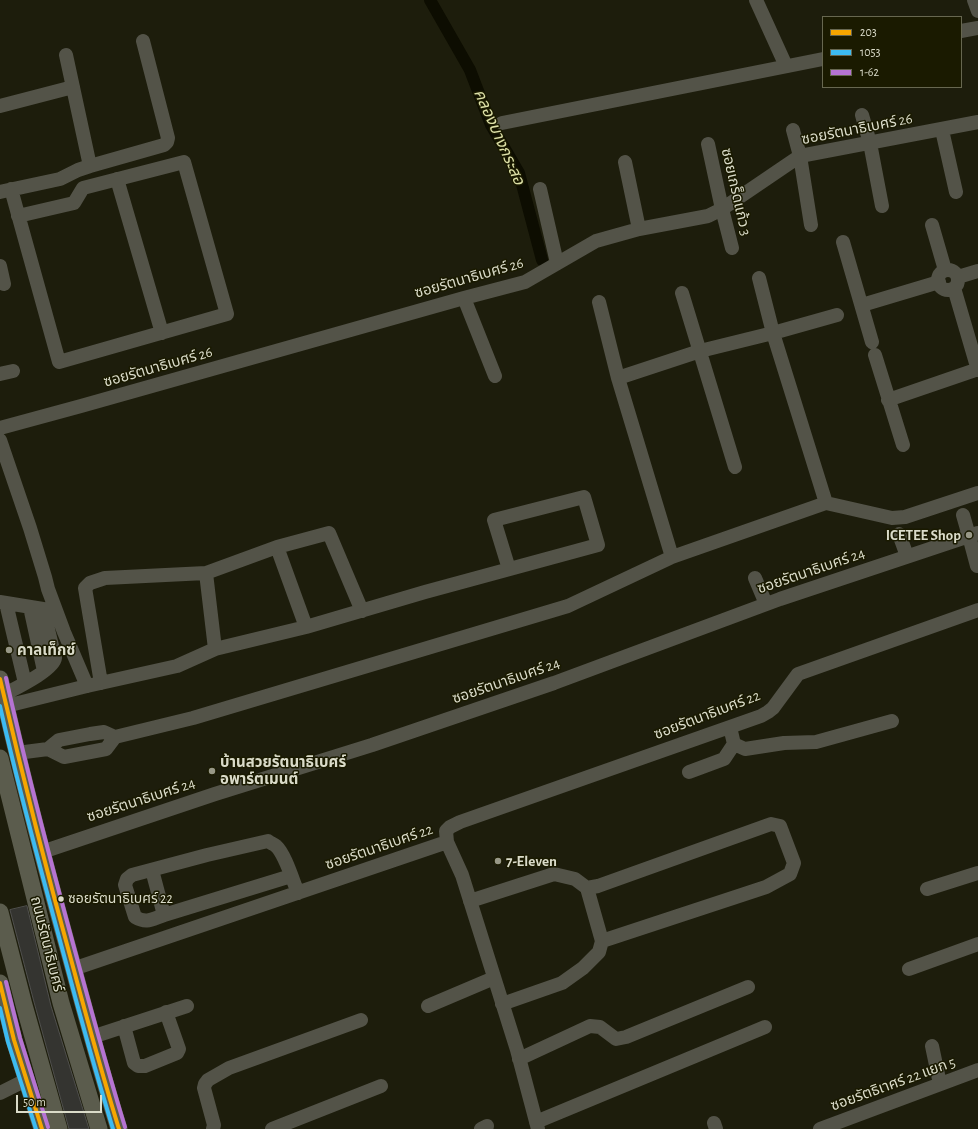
<!DOCTYPE html>
<html>
<head>
<meta charset="utf-8">
<style>
	body { margin:0 }
	#map { position:relative; width:978px; height:1129px; overflow:hidden; background:#1d1d0c; font-family:"Alegreya Sans",sans-serif }
	canvas { display:block }
	.legend { position:absolute; left:822px; top:16px; width:140px; height:72px; box-sizing:border-box; background:#1a1a00; border:1px solid #676750; margin:0; padding:5px 7px; list-style:none; font-size:12px; color:#dadbc9 }
	.legend li { display:flex; align-items:center; gap:8px; height:20px }
	.legend b { width:20px; border:1px solid #676750 }
	.scale { position:absolute; left:16px; top:1095px; width:86px; height:18px; box-sizing:border-box; border:2px solid #dadbc9; border-top:0; padding-left:5px; font-size:12px; line-height:14px; white-space:nowrap; color:#dadbc9; -webkit-text-stroke:3px #1a1a00; paint-order:stroke }
</style>
</head>
<body>
<div id="map">
<canvas width="978" height="1129"></canvas>
<ul class="legend">
<li><b style="height:5px;background:#f7a600"></b>203</li>
<li><b style="height:5px;background:#3cbbf2"></b>1053</li>
<li><b style="height:5px;background:#b673d3"></b>1-62</li>
</ul>
<div class="scale">50 m</div>
</div>
<script>
const context = document.querySelector('canvas').getContext('2d');
context.lineJoin = 'round';
function stroke(path, color, width, dash) {
  context.strokeStyle = color;
  context.lineWidth = width;
  context.lineCap = dash ? 'butt' : 'round';
  context.setLineDash(dash || []);
  context.stroke(path);
}
function paint(path, color) {
  context.fillStyle = color;
  context.fill(path, 'evenodd');
}
function write(font, color, halo, rows, align = 'center') {
  context.font = font + ' "Alegreya Sans","Noto Sans Thai",sans-serif';
  context.lineWidth = 3;
  context.setLineDash([]);
  context.textBaseline = 'middle';
  context.strokeStyle = halo;
  context.fillStyle = color;
  for (const [text, x, y, turn = 0] of rows) {
    context.save();
    context.translate(x, y);
    context.rotate((+turn || 0) * Math.PI / 180);
    context.textAlign = isNaN(turn) ? turn : align;
    if (halo) context.strokeText(text, 0, 0);
    context.fillText(text, 0, 0);
    context.restore();
  }
}
stroke(new Path2D(`
	M430 0 470 70 491 125 519 173 542 260`), '#0d0d01', 12);
const building = new Path2D(`
	M27 906 51 1006 89 1129H69L34 1002 10 910Z`);
paint(building, '#343430');
stroke(building, '#50504e', 1);
stroke(new Path2D(`
	M756 0 786 66
	M974 0 978 11
	M961 31 978 28
	M66 55 90 166
	M0 106 73 87
	M862 115 870 143 882 206
	M502 123 823 59
	M793 130 800 156 811 225
	M942 130 956 192
	M708 144 722 209 732 248
	M625 162 639 229
	M117 179 162 333
	M11 189 59 362 227 314 184 162 83 188 74 203 18 216
	M540 189 557 263
	M0 192 60 179 78 170 90 166 164 145 167 142 168 138 143 41
	M932 225 945 270
	M843 242 872 342
	M0 266 4 284
	M938 280a10 10 0 1 1 20 0a10 10 0 1 1-20 0Z
	M958 277 978 271
	M759 278 773 333 826 503
	M954 288 978 370
	M682 293 735 467
	M464 298 495 376
	M599 302 618 378 672 557
	M862 305 939 282
	M875 355 903 445
	M0 374 13 371
	M618 378 700 351 773 333 837 315
	M888 400 978 369
	M0 428 81 406 464 298 525 282 596 241 639 229 708 216 722 209 800 156 978 122
	M0 440 30 528 45 577 48 589 64 632 87 686
	M963 515 969 536 977 566
	M899 534 907 556
	M277 547 306 627
	M206 573 215 649
	M755 578 766 604
	M0 602 43 609 55 658C54 670 14 689 3 695
	M6 603 25 683
	M30 607 44 671
	M101 683 85 588 90 583 105 578 206 573 277 547 329 533 362 611
	M6 706 87 686 177 666 215 649 306 627 425 592 598 545 584 497 494 520 509 569
	M730 727 734 744 745 749 784 743 816 742 892 721
	M48 749 64 757 106 749 115 737 193 718 568 606 672 557 826 503 892 518 905 517 978 493
	M17 753 48 749 59 740 90 734 104 732 115 737
	M689 772 724 759 734 744
	M42 852 215 794 372 745 554 683 780 599 978 533
	M152 870 164 915
	M291 876 164 915C152 919 147 924 135 917L125 885 127 879 132 875 207 855 268 841C270 843 274 844 276 846 285 854 293 881 298 893
	M587 888 602 941
	M927 889 978 873
	M470 901 554 874 575 879 587 888 598 886 771 824 780 826 794 863 790 874 766 887 602 941 599 952 583 968 562 983 502 1004
	M73 969 447 842
	M909 969 978 944
	M428 1006 494 978
	M124 1026 134 1063 138 1066H145L177 1053 179 1049 166 1012
	M92 1037 187 1006
	M932 1046 940 1084
	M519 1059 590 1026 600 1027 616 1039 626 1037 748 987
	M0 1093 26 1080
	M536 1122 765 1027
	M714 1123 716 1129
	M213 1129 214 1125 204 1088 205 1084 208 1080 229 1068 361 1020
	M272 1129 381 1086
	M481 1129 487 1126
	M538 1129 517 1050 462 875 447 842 446 831 450 827 460 822 761 716 768 712 773 708 798 674 978 610
	M820 1129 978 1070`), '#535348', 14);
stroke(new Path2D(`
	M0 679C21 774 46 869 72 963 87 1019 102 1074 119 1129
	M0 758 61 1003 99 1129
	M0 912 24 1005 59 1129
	M0 983 14 1040 42 1129`), '#5b5c4d', 17);
stroke(new Path2D(`
	M0 679C22 774 46 869 72 963 87 1019 102 1074 119 1129
	M0 983 14 1040 42 1129`), '#f7a600', 4);
stroke(new Path2D(`
	M0 706C19 791 42 875 65 959 80 1016 96 1073 113 1129
	M0 1008 8 1042 36 1129`), '#3cbbf2', 4);
stroke(new Path2D(`
	M6 678C27 773 52 867 78 962 93 1017 108 1072 125 1127
	M6 982 20 1038 48 1127`), '#b673d3', 4);
for (const [x, y, r, color] of [
	[969,535,4,"#989887"],
	[9,650,4,"#989887"],
	[212,771,4,"#989887"],
	[498,861,4,"#989887"],
	[61,899,3.5,"#dadbc9"]
]) {
  const dot = new Path2D();
  dot.arc(x, y, r, 0, 2 * Math.PI);
  context.fillStyle = color;
  context.fill(dot);
  stroke(dot, '#1a1a00', 1.5);
}
write('14px', '#dadbc9', '#1a1a00', [
	["ซอยรัตนาธิเบศร์ 22",68,899]
], 'left');
write('15px', '#dadbc9', '#1a1a00', [
	["ซอยรัตนาธิเบศร์ 26",857,129,-11],
	["ซอยเกร็ดแก้ว 3",736,192,77],
	["ซอยรัตนาธิเบศร์ 26",469,278,-16],
	["ซอยรัตนาธิเบศร์ 26",158,367,-16],
	["ซอยรัตนาธิเบศร์ 24",811,571,-19],
	["ซอยรัตนาธิเบศร์ 24",506,681,-19],
	["ซอยรัตนาธิเบศร์ 22",707,715,-21],
	["ซอยรัตนาธิเบศร์ 24",141,800,-18],
	["ซอยรัตนาธิเบศร์ 22",379,847,-19],
	["ถนนรัตนาธิเบศร์",47,944,76],
	["ซอยรัตธิเาศร์ 22 แยก 5",893,1084,-20]
]);
write('bold 15px', '#dadbc9', '#1a1a00', [
	["ICETEE Shop",961,535,"right"],
	["คาลเท็กซ์",17,650],
	["บ้านสวยรัตนาธิเบศร์",220,762],
	["อพาร์ตเมนต์",220,779],
	["7-Eleven",506,861]
], 'left');
write('italic 16px', '#dee1a8', '#1a1a00', [
	["คลองบางกระสอ",499,137,66]
]);
</script>
</body>
</html>
